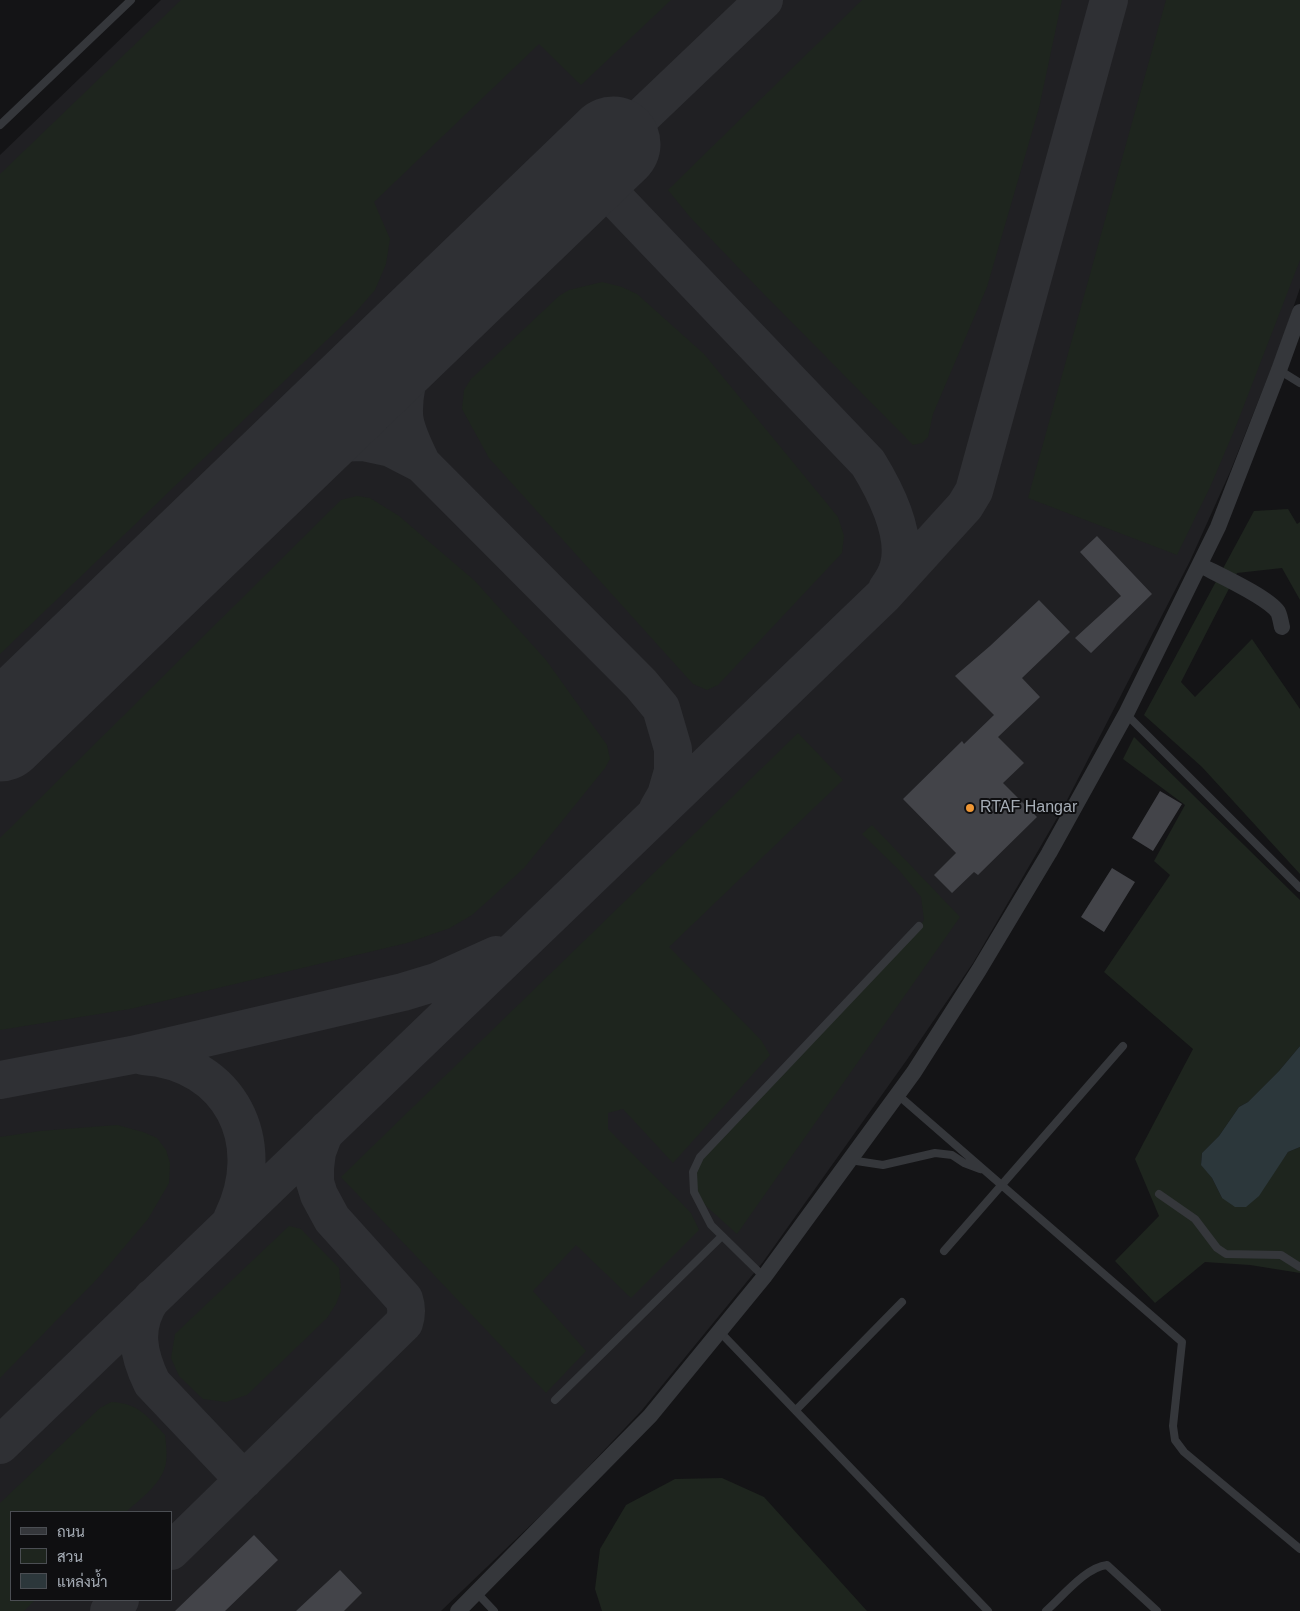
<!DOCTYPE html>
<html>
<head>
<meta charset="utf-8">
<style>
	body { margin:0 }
	#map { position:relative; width:1300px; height:1611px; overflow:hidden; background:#141416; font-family:Helvetica,Sarabun,sans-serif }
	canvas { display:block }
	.legend { position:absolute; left:10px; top:1511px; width:162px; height:90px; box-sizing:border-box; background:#0f0f11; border:1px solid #4b4e53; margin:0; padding:6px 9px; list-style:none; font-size:15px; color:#a6adb6 }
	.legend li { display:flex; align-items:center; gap:10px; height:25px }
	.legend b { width:25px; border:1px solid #4b4e53 }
</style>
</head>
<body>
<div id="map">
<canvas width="1300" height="1611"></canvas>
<ul class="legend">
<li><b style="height:6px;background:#35373b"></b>ถนน</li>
<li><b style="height:14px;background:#1e251e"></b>สวน</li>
<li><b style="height:14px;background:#2c373b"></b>แหล่งน้ำ</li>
</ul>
</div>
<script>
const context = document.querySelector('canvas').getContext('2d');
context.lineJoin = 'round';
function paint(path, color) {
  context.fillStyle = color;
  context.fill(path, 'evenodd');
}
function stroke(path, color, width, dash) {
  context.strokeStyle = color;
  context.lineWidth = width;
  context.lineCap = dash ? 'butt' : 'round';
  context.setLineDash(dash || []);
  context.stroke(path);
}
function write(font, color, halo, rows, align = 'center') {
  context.font = font + ' Helvetica,sans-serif';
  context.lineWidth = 4;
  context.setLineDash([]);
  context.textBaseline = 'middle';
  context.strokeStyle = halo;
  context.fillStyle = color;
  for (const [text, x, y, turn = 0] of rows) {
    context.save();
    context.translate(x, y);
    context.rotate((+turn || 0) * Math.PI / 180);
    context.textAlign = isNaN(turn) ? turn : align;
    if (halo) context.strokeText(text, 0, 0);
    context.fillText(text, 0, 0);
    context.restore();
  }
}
paint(new Path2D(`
	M161 0H1300V288L1279 349 1230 472 1190 561 1064 806 973 963 906 1061 763 1262 642 1410 560 1497 441 1611H0V155ZM11 1512H171V1600H11Z`), '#202023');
paint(new Path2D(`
	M181 0H671L581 85 539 44 374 202 390 239 386 264 375 290 354 314 0 654V174Z
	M862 0H1062L1039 108 987 287 933 414 928 437 922 443 913 445 756 286 690 217 668 190Z
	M1166 0H1300V260L1236 426 1211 485 1177 555 1028 498Z
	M602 282 622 287 637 294 704 354 838 517 844 536 842 553 718 685 707 690 693 684 489 458 462 409 464 390 471 379 559 296 569 290Z
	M357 496 370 498 399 516 475 581 546 660 607 745 610 759 605 768 524 868 490 899 472 915 450 928 407 943 130 1009 0 1030V838L341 500Z
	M1288 509 1297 524 1300 522V600L1282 568 1237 573 1181 682 1195 697 1252 639 1300 709V874L1202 767 1144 715 1254 511Z
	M798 733 843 780 669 947 761 1040 770 1055 673 1163 623 1109 608 1113V1129L691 1213 699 1230 631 1298 576 1245 533 1291 586 1351 546 1393 341 1177Z
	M1134 737 1300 900V1046L1279 1071 1248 1102 1239 1107 1219 1136 1202 1153 1201 1164 1212 1178 1222 1198 1275 1170 1288 1152 1300 1147V1273L1250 1265 1205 1262 1155 1303 1115 1261 1159 1216 1135 1159 1193 1049 1104 972 1170 875 1154 861 1185 805 1123 759Z
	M872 825 960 917 737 1234 705 1205 692 1186 697 1167 709 1145 912 937 924 920 921 897 898 869 862 834Z
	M117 1125 143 1132 157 1138 166 1150 170 1163 169 1183 148 1219 98 1278 0 1378V1137L40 1131Z
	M289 1226 301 1229 339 1268 341 1291 336 1304 327 1318 247 1395 226 1402 203 1399 179 1376 171 1358 175 1334Z
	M111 1402C138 1403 147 1416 165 1435 166 1445 168 1457 165 1467 160 1485 139 1500 126 1512H11V1600H35L24 1611H0V1503L100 1408Z
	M722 1478 764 1497 867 1611H602L595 1589 600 1549 626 1505 675 1479Z`), '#1e251e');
paint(new Path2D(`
	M1300 1046V1147L1288 1152 1259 1196 1246 1207H1235L1222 1198 1212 1178 1201 1165 1202 1153 1219 1136 1239 1107 1248 1102 1279 1071Z`), '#2c373b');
stroke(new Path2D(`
	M613 144 764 0
	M587 169 868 463C884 489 907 533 899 565 897 574 892 582 887 589
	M422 464C416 452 404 427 404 413 403 375 423 337 444 307
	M262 482 306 453 335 443 363 442 391 448 422 464 641 684 661 708 673 749V771L666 795 658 809
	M143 1056C231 1062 270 1143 232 1219
	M0 1080 132 1055 403 992 436 982 496 955
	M152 1298C132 1327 138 1354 152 1383L244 1480
	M0 1445 884 595 965 506 974 491 1109 0
	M171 1551 404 1323C407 1314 407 1308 404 1299L332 1219 319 1195 315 1182V1168L317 1152 323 1136 328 1129
	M109 1611 120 1600`), '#2f3034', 38);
stroke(new Path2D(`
	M0 734 613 144`), '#2f3034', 95);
paint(new Path2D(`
	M1097 536 1152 594 1091 653 1075 638 1121 596 1080 552Z
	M1039 600 1070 632 1022 678 1040 697 998 737 1024 763 1003 783 1037 817 978 875 974 872 952 893 934 875 956 853 903 799 962 741 964 744 994 715 955 676 990 646Z
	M1160 791 1182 804 1153 851 1132 838Z
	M1112 868 1135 882 1104 932 1081 917Z
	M254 1535 278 1560 225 1611H175Z
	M340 1570 362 1593 344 1611H296Z`), '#434449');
stroke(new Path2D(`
	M0 125 131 0
	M1279 370 1300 383
	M1126 714 1300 888
	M898 1095 1182 1342 1173 1426 1175 1440 1184 1452 1300 1549
	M850 1160 883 1165 935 1153 952 1155 964 1163 980 1169
	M1159 1194 1195 1219 1217 1248 1226 1254 1281 1255 1300 1267
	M944 1251 1123 1046
	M764 1277 711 1225 694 1192 693 1172 700 1157 919 926
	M720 1332 988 1611
	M555 1400 722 1236
	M796 1410 902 1302
	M477 1593 494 1611
	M1046 1611C1062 1597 1086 1567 1107 1565L1157 1611`), '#35373b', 8);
stroke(new Path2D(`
	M1200 565C1217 574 1268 597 1278 612 1280 616 1281 623 1282 627
	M458 1611 650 1416 764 1277 914 1072 979 970 1049 853 1126 714 1218 527 1279 370 1300 312`), '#35373b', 16);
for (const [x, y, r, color] of [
	[970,808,5,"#ee9634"]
]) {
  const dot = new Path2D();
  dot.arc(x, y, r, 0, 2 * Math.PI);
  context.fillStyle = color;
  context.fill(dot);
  stroke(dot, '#0f0f11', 2);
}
write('16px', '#a6adb6', '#0f0f11', [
	["RTAF Hangar",980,808]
], 'left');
</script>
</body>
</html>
